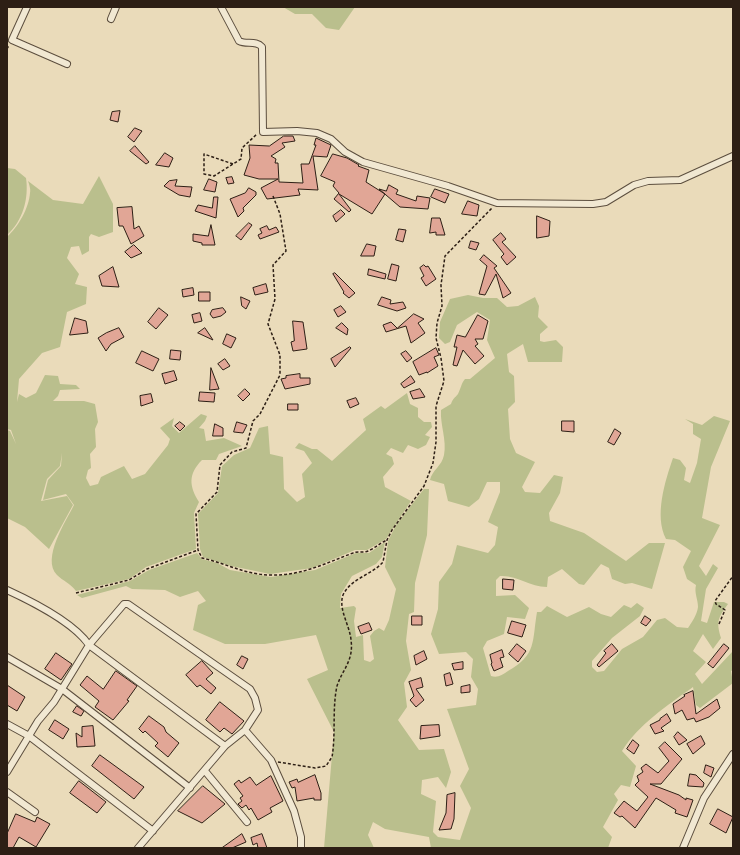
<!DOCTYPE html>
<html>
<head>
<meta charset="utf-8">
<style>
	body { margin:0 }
	#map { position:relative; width:740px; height:855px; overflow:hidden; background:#eadbba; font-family:"Sorts Mill Goudy",serif }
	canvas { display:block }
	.frame { position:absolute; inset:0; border:8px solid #2d1f15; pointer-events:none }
</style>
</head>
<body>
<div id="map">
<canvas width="740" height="855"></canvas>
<div class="frame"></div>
</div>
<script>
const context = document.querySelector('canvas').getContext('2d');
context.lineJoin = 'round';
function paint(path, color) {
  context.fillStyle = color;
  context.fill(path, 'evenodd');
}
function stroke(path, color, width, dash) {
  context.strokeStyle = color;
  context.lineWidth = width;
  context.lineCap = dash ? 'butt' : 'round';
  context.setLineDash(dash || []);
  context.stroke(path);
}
paint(new Path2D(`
	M283 7H355L339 30 326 28 312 14H295Z
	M7 168 15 169 26 178C29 198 23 221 7 235Z
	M99 176 113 204V232L99 237 91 234 89 237V251L82 255 79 246 71 247 67 258 79 274 75 284 87 287 86 304 67 312 60 347 42 353 19 379 17 402 19 394 26 398 36 393 45 375 58 376 60 384 76 385 80 389 60 390 58 396 53 401H84L95 404 98 422 95 429 96 447 90 454 91 468 88 470 86 478 90 486 98 484 101 477 124 466 132 479 145 474 168 445 170 439 160 428 174 418 172 426 179 433 201 414 207 416 205 421 199 428 204 429 206 441 224 438 242 446 219 454 216 460H202C188 474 189 486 199 502L194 513 196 549 146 567 129 579 76 591C70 583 63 581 57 575 41 559 66 521 74 505L66 494 43 500 48 480 61 466 62 453 41 447 62 453 60 466 47 479 41 501 67 496 73 505 49 549 25 527 7 518V430L10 431 16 444 11 430 7 429V237C18 227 29 208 30 193 31 189 29 184 28 181L53 200 83 204Z
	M468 295 483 298H497L507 307 518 306 535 297 539 306 538 317 548 327 540 334V341L544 342 556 340 563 347 562 362H528L523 344 507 354 509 372 514 376 515 402 508 409 510 439 516 453 535 462 522 487 525 492 540 493 554 475 563 477 560 493 549 513 550 521 584 533 626 561 649 543H665L652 589 632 583 625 584 612 579 609 568 601 564 584 585 579 584 562 569 548 577 547 587C529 587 518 575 500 576L496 580V596L515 595 529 608 525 619 507 617 504 634 487 641 483 648 491 676C498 678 502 675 508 671 537 655 532 641 537 612H541L547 606 567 617 589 607 601 614 611 617 624 605 631 608 637 603 644 608 640 616 612 638 592 661V667L597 672 604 671 622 649 643 637 657 620 665 618 677 627 688 628C692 622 697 615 698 607 698 599 694 593 696 585L687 579 683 567 691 551 675 540 666 539C654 516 665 481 673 458L680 460 686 468 684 480 690 483 697 463 701 439 693 434V424L685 419 702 425 714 416 730 421 711 467 702 518 720 525 699 566 706 576 713 564 718 568 706 589 701 621 707 623 714 602H724L728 604C718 618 716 621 721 638L713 649 703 634 693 651 706 662 695 674 702 684 733 651V670L731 671 733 683 700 708 696 705 693 687C668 705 638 725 622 751L636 766 630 787 621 785 614 794 618 800 603 827 612 837 608 848H431L429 837 385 829 373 822 368 835 374 848H324L334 732 307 679 328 670 316 635 265 644H225L193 630 198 605 206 601 198 591 180 597 165 590 132 589 126 586 82 598 77 595 130 581 149 570 197 553 202 559 217 563 230 570 271 577 315 570 356 553H369L385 542 382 557 376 564 352 576 341 594 340 608 354 606 356 608 354 621 356 637 363 635 364 660 370 662 374 659 370 636 374 631 379 628 384 631 389 620 396 589 385 567 388 541 396 525 420 494 424 489H429L427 535 415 583 414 612 409 614 406 641 411 670 404 683 407 707 398 720 419 750 444 749 451 772 446 788 438 777 422 780 421 794 436 801 433 832 438 837 460 840 471 808 460 786 469 769 447 709 476 705 478 689 471 677 473 659 466 652 439 654 431 634 438 609 439 582 452 564 457 545 488 553 495 545 498 527 488 522 500 492V482H487L479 499 469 507 448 501 444 484 430 480C432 470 442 466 444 455 447 440 440 425 441 410L451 404C453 398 455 398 458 394 461 388 461 384 465 379H470L495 358 487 340 490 320 477 312 457 325 450 342 445 344 439 338 440 322 450 299Z
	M407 393 410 404 418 408V417L424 422H431L432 427 425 435 430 437 426 445 418 449 408 445 403 453 391 448 386 454 392 457 394 464 383 477 385 487 411 501 386 539 367 550H355L312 568 270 574 231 566 203 557 200 549 198 514 218 493 222 466 234 455 250 448 259 428 268 426 270 454 283 457 284 489 297 502 305 497 302 474 312 463 304 451 295 448 299 443 312 449H317L332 461 366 430 363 419 381 406 385 409Z`), '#babf8d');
const building = new Path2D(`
	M120 111 118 122 110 120 112 112Z
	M135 128 142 131 134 142 128 137Z
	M284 136H293L295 141 282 143 285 147 271 156 276 159 275 163H278L279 182 303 183 301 164H309L316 145H314L316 138 331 145 327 157 313 156 318 190 298 189 300 195 267 199 261 188 278 179H259L244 175 250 158 249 145 269 146Z
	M135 146 149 162 146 164 130 151Z
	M165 153 173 158 169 167 156 165Z
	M333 154 347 158 359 165 358 166 369 170 366 182 385 194 372 214 339 194 351 210 349 212 334 199 339 193 333 186 335 182 321 176Z
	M232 177 234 183 228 184 226 178Z
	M209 179 217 182 215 192 204 190Z
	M177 180 175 186 192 187 190 197 179 195 164 186 169 181Z
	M389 185 398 190 396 194 416 201 417 196 430 198 428 209 400 207 379 189 386 191Z
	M249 188 256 192V195L243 208 244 211 238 217 230 199 245 193Z
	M435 189 449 194 445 203 431 197Z
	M214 197H218L216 218 195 211 198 205 212 208Z
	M468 201 479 205 477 216 462 214Z
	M132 207 134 229 139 226 144 236 131 244 123 226H119L117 208Z
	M341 210 345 214 336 222 333 216Z
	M537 216 550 221 549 236 537 238Z
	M432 218H440L445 235H436V232L430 233Z
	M249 223 252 225 241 240 236 236Z
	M211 225 215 245H202V243L193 241V234L208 236Z
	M267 226 269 230 276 227 279 232 260 239 258 235 262 233 260 229Z
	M399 229 406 230 403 242 396 240Z
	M501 233 506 239 502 242 516 257 507 265 501 257 504 254 493 240Z
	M471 241 479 243 476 250 469 248Z
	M367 244 376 246 374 256H361Z
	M134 245 142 253 131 258 125 252Z
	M484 255 497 266 494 268 511 293 503 298 496 274 485 295 479 294 487 266 480 260Z
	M392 264 399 266 396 281 388 279Z
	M424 265 426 267 428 266 436 279 426 286 421 278 424 276 420 268Z
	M113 267 119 287 102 286 99 276Z
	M369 269 386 274 385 279 368 275Z
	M335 273 355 293 349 298 343 293 344 292 333 274Z
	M266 284 268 292 255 295 253 288Z
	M193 288 194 295 183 297 182 290Z
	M199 292H210V301H199Z
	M241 297 250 301 246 309 242 306Z
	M382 297 391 300 390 304 403 302 406 308 397 311 378 305Z
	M341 306 346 312 338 317 334 310Z
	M159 308 168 315 156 329 148 322Z
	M223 308 226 312 221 316 213 318 210 314 212 310Z
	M200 313 202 321 194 323 192 315Z
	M414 314 424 319 418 323 425 333 411 343 406 326 386 332 383 325 391 322 397 328Z
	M478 315 488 321 483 339H475L478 344 475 346 484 356 475 364 463 350 457 366 453 365 457 347H454L457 335 465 337Z
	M75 318 86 321 88 333 70 335Z
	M293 321 303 322 307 349 293 351 291 342 294 341Z
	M342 323 348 329 347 335 336 328Z
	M119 328 124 337 111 344 106 351 98 338 106 333Z
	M205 328 213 340 198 333Z
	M227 334 236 338 231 348 223 344Z
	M350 347 351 348 335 367 331 359Z
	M436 348 439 355 434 357 438 366 427 373V372L419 375 413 362Z
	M171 350 181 351 180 360 170 359Z
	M142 351 159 359 153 371 136 363Z
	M406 351 412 358 407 362 401 354Z
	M225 359 230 366 223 370 218 364Z
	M211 368 219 389 210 390Z
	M174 371 177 380 165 384 162 374Z
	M300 374V378H310V384L285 389 281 379 286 378V376Z
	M411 376 415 382 404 388 401 384Z
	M245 389 250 394 243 401 238 396Z
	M420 389 425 397 413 399 410 392Z
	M200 392 215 393 214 402 199 401Z
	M151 394 153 402 141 406 140 396Z
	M356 398 359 404 350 408 347 401Z
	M288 404H298V410H288Z
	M562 421H574V432L562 431Z
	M180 422 185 426 180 431 175 426Z
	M237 422 247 425 243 433 234 432Z
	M215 424 223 428V436H213Z
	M615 429 621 433 614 445 608 442Z
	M503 579 514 580 513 590 503 589Z
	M412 616H422V625H412Z
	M645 616 651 620 646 626 641 623Z
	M512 621 526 625 522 637 508 633Z
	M369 623 372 630 361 634 358 627Z
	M517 644 526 651 518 662 509 654Z
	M612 644 618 651 599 667 597 665 606 653 604 651Z
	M724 644 729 648 713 668 708 664Z
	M502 650 504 657 500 658 503 667 494 671 491 664 492 663 490 655Z
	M424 651 427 659 416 665 414 656Z
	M56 653 72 664 61 680 45 669Z
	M242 656 248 659 243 669 237 665Z
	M202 661 213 673 206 679 216 688 211 694 200 685 197 687 186 675Z
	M463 662V669L454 670 452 664Z
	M116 671 137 686 127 700 129 701 113 720 95 707 99 701 80 685 87 676 103 689Z
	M450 673 453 684 446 686 444 675Z
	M421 678 423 687 416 689 424 700 416 707 410 700 414 696 409 682Z
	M7 685 25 697 17 711 7 705Z
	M470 685V692L461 693V687Z
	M693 691 696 714 717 699 720 708 709 717 696 722 694 718 687 720 682 710 675 714 673 704 685 696 684 695Z
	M220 702 244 721 232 734 224 728 220 732 206 720Z
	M77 706 84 711 81 716 73 712Z
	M667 714 671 721 661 728 664 731 655 734 650 725 660 720V719Z
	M149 716 164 727 166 732 179 743 168 757 155 746 158 743 145 731 143 733 139 729Z
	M55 720 69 729 63 739 49 730Z
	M439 725 440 736 420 739 421 726Z
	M93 726 95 746 77 747 76 733 82 737V727Z
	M678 732 687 740 679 745 674 737Z
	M701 736 705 744 693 754 687 744Z
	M633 740 639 745 634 754 627 749Z
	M665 742 682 759 661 784H650L679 795 686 800V798L693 800 687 817 675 813 676 810 656 798 635 828 622 816 620 817 614 813 624 801 637 811 648 797 635 785 639 781 637 776 643 772 641 768 646 764 658 773 669 761 659 748Z
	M100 755 144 787 134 799 92 766Z
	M706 765 714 768 711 777 704 773Z
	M690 774 696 775 704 783 703 787 688 786Z
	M315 775 321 793V800H314V798L297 801 295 787 292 788 289 782 297 779 298 782Z
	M271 776 283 801 270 808 272 812 258 820 251 808 249 810 246 805 242 808 238 804 242 801 240 798 243 796 234 784 239 780 241 783 250 777 256 785Z
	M79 781 106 802 97 813 70 793Z
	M203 786 225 804 202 823 178 811Z
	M455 793 454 819 451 829 439 830 446 813 447 795Z
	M718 809 733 817 726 833 710 824Z
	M16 814 35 822 37 817 50 824 36 847 19 837 13 848H7V834Z
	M242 834 246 842 232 848H222Z
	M262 834 267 848H258L257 843 253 845 251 838Z`);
paint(building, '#e1a696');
stroke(building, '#2d1f15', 1);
const minor = new Path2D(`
	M27 7 12 40 67 64
	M221 7 239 41C246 45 256 40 262 47L263 132 297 131 317 133 331 139 345 152 363 162 448 186 497 203 593 204 606 202 634 185 648 181 680 180 733 156
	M111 19 116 7
	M7 590C31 601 74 623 89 645L54 702 38 721 7 772
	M7 657 62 689 190 788
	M7 724 29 736 153 831
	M245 730 271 760 294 811 301 837V848
	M205 771 247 822
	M7 792 35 812
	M138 848 225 746 245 730 258 710 255 698 250 689 128 604H124L89 645 225 746
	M683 848 704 798 733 754`);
stroke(minor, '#5c4e3e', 8);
stroke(new Path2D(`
	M7 49 9 45
	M233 164 204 154V174L214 176 241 159 242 148 257 134
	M273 196 280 214 286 251 273 265 275 299 268 324 280 355V375L260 414 253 421 246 448 232 452 220 465 217 492 196 514 198 550 202 558C225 563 246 575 271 575 301 576 326 563 353 553 358 551 364 553 368 551 375 548 380 543 387 540
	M76 593 129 580 147 569 198 550
	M719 624 725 610 716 604 715 601 733 576
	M278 762 315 768 326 766 332 757C336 734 332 709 337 686 342 670 354 661 351 640 350 626 338 609 343 595 351 578 372 575 383 562L387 540 392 530 424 486 433 463 436 442V406L444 381 441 358 436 338 437 323 442 306 441 285 445 256 492 208`), '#2d1f15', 1.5, [3, 2]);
stroke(minor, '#f1e8d2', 6);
</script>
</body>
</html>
